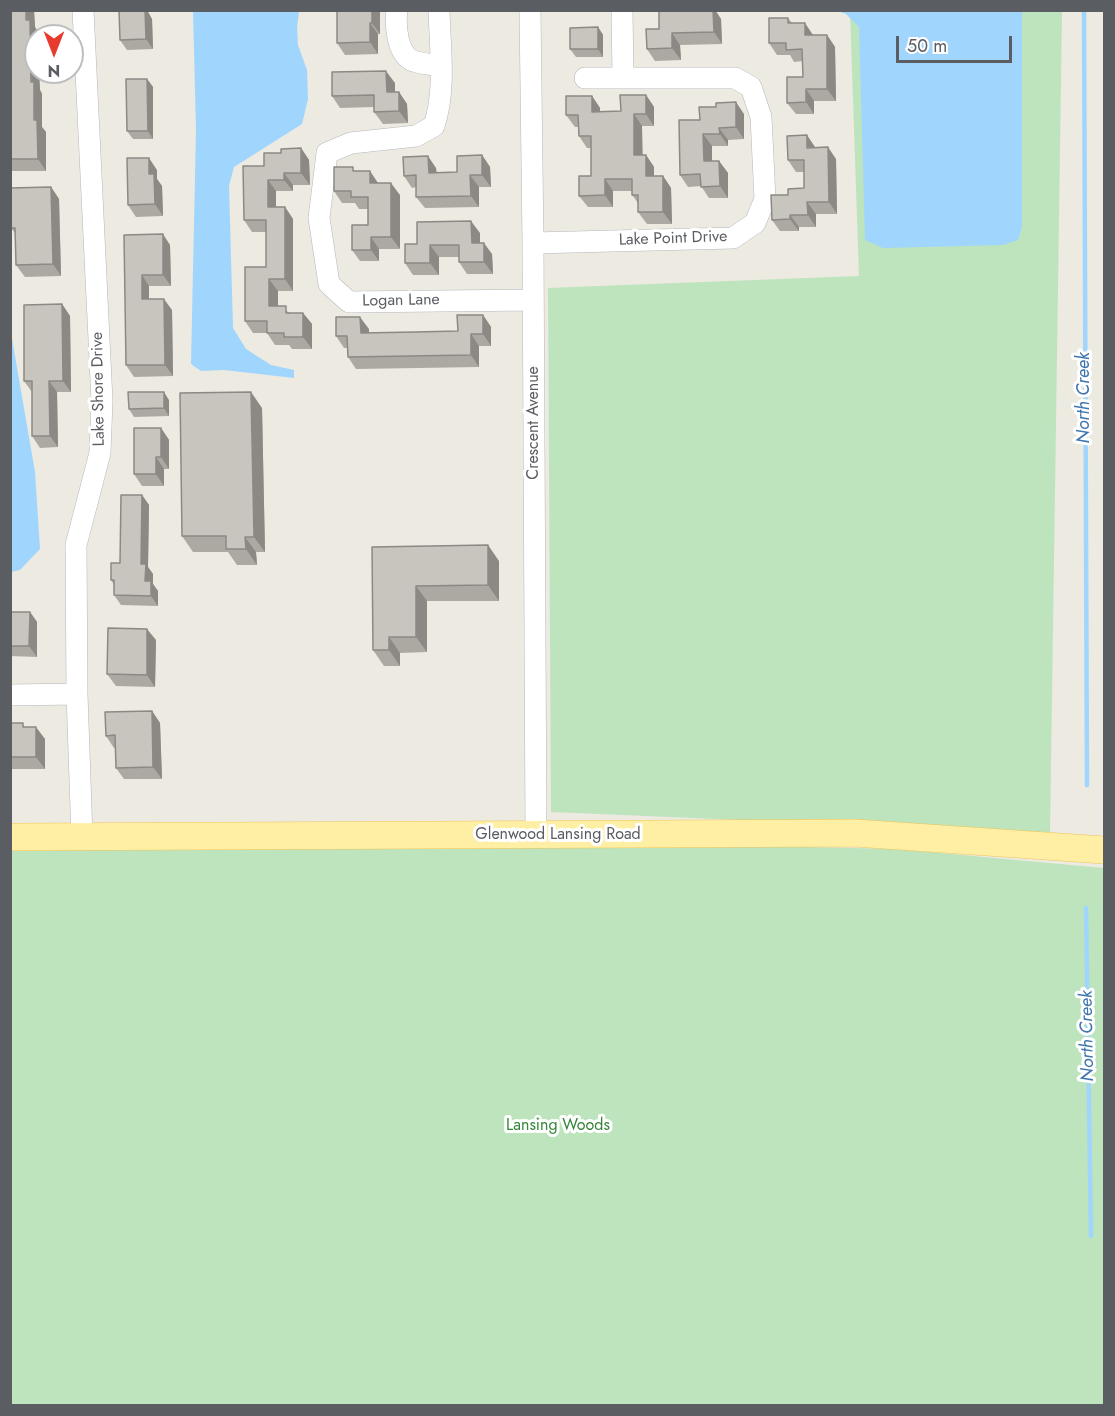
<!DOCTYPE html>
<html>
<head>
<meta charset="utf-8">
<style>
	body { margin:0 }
	#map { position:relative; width:1115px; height:1416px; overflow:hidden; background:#eceae1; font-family:Jost,sans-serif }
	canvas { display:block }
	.frame { position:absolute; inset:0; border:12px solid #5a5d62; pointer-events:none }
	.north { position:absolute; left:24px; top:24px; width:60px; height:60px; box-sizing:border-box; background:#fff; border:2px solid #bdbec0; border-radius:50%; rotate:180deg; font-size:16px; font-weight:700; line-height:24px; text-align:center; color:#5a5d62 }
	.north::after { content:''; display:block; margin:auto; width:21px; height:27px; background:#e63b2d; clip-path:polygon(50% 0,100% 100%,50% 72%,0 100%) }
	.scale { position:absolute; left:896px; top:36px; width:116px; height:27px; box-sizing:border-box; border:3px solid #5a5d62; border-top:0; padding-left:8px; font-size:18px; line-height:21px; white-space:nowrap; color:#5a5d62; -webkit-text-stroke:4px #fff; paint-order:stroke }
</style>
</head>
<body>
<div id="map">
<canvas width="1115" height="1416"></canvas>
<div class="frame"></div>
<div class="north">N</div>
<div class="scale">50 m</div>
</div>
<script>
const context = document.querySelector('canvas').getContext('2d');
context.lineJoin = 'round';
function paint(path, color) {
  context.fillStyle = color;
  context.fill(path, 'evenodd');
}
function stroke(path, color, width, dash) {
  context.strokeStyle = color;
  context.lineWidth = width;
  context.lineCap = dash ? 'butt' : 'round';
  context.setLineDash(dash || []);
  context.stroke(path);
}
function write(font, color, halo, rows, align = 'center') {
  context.font = font + ' Jost,sans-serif';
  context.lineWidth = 6;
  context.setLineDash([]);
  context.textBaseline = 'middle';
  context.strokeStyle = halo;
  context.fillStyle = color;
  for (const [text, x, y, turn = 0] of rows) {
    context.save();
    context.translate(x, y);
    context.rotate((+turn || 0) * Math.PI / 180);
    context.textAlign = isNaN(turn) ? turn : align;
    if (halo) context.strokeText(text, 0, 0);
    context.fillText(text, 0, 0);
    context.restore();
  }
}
paint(new Path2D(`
	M850 11H1062L1050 833 551 812 548 288 859 276Z
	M807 847 896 849 1104 868V1405H11L10 848Z`), '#bde4bd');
paint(new Path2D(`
	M193 11H299L297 27 298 45 307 70 308 99 302 124 234 167 229 186 233 328 246 349 271 365 294 370V378L224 370 201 371 191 364 196 130Z
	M838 11H1022V227L1018 240 1003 245 883 248 865 240 859 27 846 14Z
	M11 333 35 472 40 549 20 570 11 572Z`), '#a0d5fe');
stroke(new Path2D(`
	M1084 10 1087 785
	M1086 908 1091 1236`), '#a0d5fe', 4.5);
const minor = new Path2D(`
	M397 10C395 25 397 52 411 60 419 64 431 64 440 66
	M439 10C440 48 446 90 434 126L416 136 351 143 327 153 319 218 329 284 349 302 533 300
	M530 10 533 243 536 835
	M622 10 623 78
	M533 243 733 238 755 223 765 199 761 117 751 87 735 78H585
	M10 695 77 694
	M82 837 77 694 76 545 100 453 102 401 83 10`);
const major = new Path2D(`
	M10 837 855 833 1104 850`);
stroke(minor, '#b4b7bc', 22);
stroke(major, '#efc457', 28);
stroke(minor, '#fff', 21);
stroke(major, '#feefa5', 27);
paint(new Path2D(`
	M10 10H34L35 27 38 32 36 72H39L40 90 42 94V127L46 132V171H10Z
	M380 10V34H378V54L345 55 337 43Z
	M659 10H715L721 19 722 44 680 45 681 60 655 61 647 49 659 29Z
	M147 11 152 19 153 49 127 50 120 40Z
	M788 18 792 23 813 35H827L835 47 836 101H814V114H796L787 103 803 77 802 61 794 62 790 55H777L769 43Z
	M598 27 603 35V57H576L570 49Z
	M147 79 153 87V139H133L127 131Z
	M395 83V92H399L407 104 408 123 383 124 374 112V107L340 108 332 96Z
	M646 95 654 107V126H642V155H646L654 167V176H663L671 188 672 224H647L638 212V203L632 195V191H613V207H588L579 196 591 176V148H587L579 136V127H575L566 115 592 96 600 108V112L621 111Z
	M744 114V139L728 140V146H712V161H719L728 173V198H709L701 186 688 187 680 175 700 120Z
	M815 147 836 159 837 214H816V227H799V231H780L772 220 788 195 804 188V172H796L788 160Z
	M301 148 309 160 310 185H293V191H276V207H285L293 219V291H278V306L290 313H303L312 324V349H292L289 345H275L267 333H253L245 321 266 267V232H252L244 220 264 166 281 153Z
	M482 155 490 167 491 187H479V207L425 208 416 197V187L412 188 404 176 436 168 437 173 457 172Z
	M157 170V179L162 186 163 216 136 217 128 205Z
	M356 171 400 195V249H379V261H360L352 250 368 225V209H359L355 203H342L334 191Z
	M51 187 59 199 61 276 25 277 16 265V234L11 228Z
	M480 233V243L492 254 493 274H467L459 262V257H439V275H413L405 263 417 244Z
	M124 235 170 245 171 286H149V299L172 310 173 376 134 377 126 365Z
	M62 304 70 316 71 392H57L58 447 40 448 32 436V392L24 381Z
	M483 315 491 327V346H479V367L356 369 348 357 347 348H344L336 336 369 329V333L458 331Z
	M169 400V416L134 417 129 409Z
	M262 408 265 552H256L257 565H237L228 552H193L182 536Z
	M161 428 169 440V469H164V486H142L134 474Z
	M142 495 149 505 148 567 153 574V584L158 591V606L121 605 114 595V585L111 580 120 563Z
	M372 547 499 561V601H427V652L400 653V666H384L373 650Z
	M10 612H30L37 622V657L10 656Z
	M156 640 155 687 116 686 107 674Z
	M152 711 160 723 162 779H124L116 768 115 748H114L106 736Z
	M10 723 26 727 45 739V769H10Z`), '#aca9a3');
paint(new Path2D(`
	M26 10H34L35 27 38 32V36H36V72H39L40 90 42 94V127L46 132V171L38 159Z
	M140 10H147L152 19 153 49 146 39Z
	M372 10H380V34L372 23Z
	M713 10H715L721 19 722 44 714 32Z
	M370 23 378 34V54L370 42Z
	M805 23 813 35H805Z
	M598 27 603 35V57L598 49Z
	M672 33 680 45 681 60 672 48Z
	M827 35 835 47 836 101 827 89Z
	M386 71 395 83V104L387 92Z
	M147 79 153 87V139L148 131Z
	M806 89 814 101V114L806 102Z
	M399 92 407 104 408 123 399 111Z
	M646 95 654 107V126L646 114Z
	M592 96 600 108V124L592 112Z
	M736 102 744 114V139L736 127Z
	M634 114 642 126 643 167 634 155Z
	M719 128 728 140V146L720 134Z
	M703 134 712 146V173L704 161Z
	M807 135 815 147 807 148Z
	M828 147 836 159 837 214 829 202Z
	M301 148 309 160 310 185 301 173Z
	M482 155 490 167 491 187 482 175Z
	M646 155 654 167V188L646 176Z
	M428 156 436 168 437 185 429 173Z
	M149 158 157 170V179L162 186 163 216 155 204 149 174Z
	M719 161 728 173V198L720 186Z
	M370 171 378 183H370Z
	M284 173 293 185V191L284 180Z
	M470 175 479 187V207L471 196Z
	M663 176 671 188 672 224 663 212Z
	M605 179 613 191V207L605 195Z
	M268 180 276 191V219L268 207Z
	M391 183 400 195V249L391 237Z
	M51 187 59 199 61 276 53 264Z
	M807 202 816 214V227L808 215Z
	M285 207 293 219V291L285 279Z
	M790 215 799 227V231L790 219Z
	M471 221 480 233V255L472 243Z
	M163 234 170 245 171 286 163 275Z
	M371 237 379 249V261L371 250Z
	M484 243 492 254 493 274 484 262Z
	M430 245 439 257V275L430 263Z
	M142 275 149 286V310L142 299Z
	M269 279 278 291V318L269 306Z
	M164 299 172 310 173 376 165 365Z
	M62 304 70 316 71 392 63 381Z
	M303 313 312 324V349L303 337Z
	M483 315 491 327V346L483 334Z
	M360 317 369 329V345L361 333Z
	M471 334 479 346V367L471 355Z
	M49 381 57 392 58 447 50 436Z
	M164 392 169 400V416L164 408Z
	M251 392 262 408 265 552 254 537Z
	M161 428 169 440V469L161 457Z
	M156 457 164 469V486L156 474Z
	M142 495 149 505 148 567 153 574V584L158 591V606L151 596 145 581 141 564Z
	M245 537 256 552 257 565 246 549Z
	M488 545 499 561V601L488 585Z
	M416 586 427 601V652L416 637Z
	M30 612 37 622V657L29 646Z
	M147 629 156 640 155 687 147 675Z
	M389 637 400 653V666L389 650Z
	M152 711 160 723 162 779 153 767Z
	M36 727 45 739V769L36 757Z`), '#8c8985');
const building = new Path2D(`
	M10 10H26V20H30L31 82H34V120H37L38 159H10Z
	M119 10H145L146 39 120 40Z
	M337 10H372V23H370V42L337 43Z
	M659 10H713L714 32 672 33V48L647 49 646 29H659Z
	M769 18H788V23H805V35H827V89H806V102L787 103V77H803L802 49 786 50V43H769Z
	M598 27V49H570V28Z
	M386 71 387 92H399V111L374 112V95L332 96V72Z
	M126 79H147L148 131H127Z
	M620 95H646V114H634V155H646V176H663V212H638V195H632V179H605V195L579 196V176H591V136H579L578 115H566V96H592V112L621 111Z
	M736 102V127L719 128 720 134H703L704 161H719L720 186 701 187 700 174 680 175 679 120H700L699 107H716V103Z
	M807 135V148L828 147 829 202H807L808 215H790V219L772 220 771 195H788V189L804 188V160H788L787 136Z
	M301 148V173H284V180H268V207H285V279H269V306H286V313H303V337H284V333H267V321H245V267H266V220H244L243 166H264V153H281V149Z
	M482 155V175H470L471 196 416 197V175L404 176 403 157 428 156 429 173 457 172V156Z
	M127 158H149V174H154L155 204 128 205Z
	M334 167H353V171H370V183H391V237H371V250H352V225H368V197H351V191H334Z
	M51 187 53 264 16 265 15 228H11L10 188Z
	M471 221 472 243H484V262H459V245H430V263H405V244H417V222Z
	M163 234V275H142V299H164L165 365H126L124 235Z
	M62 304 63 381H49L50 436H32V381H24V305Z
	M457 315H483V334H471V355L348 357 347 336H336V317H360L361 333 416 332 458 331Z
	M128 392H164V408L129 409Z
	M251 392 254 537H245L246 549H226V536H182L180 393Z
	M134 428H161V457H156V474H134Z
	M121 495H142L141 564H146L145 581H151V596L114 595V580H111V563H120Z
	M488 545V585L416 586V637H389V650H373L372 547Z
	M10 612H30L29 646H10Z
	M108 628 147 629V675L107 674Z
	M152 711 153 767 116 768 115 735 106 736 105 712Z
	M10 723H23V727H36V757H10Z`);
paint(building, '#c8c4be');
stroke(building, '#8c8985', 1.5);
write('16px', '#5a5d62', '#fff', [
	["Lake Point Drive",673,239,-2],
	["Logan Lane",401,301,-1],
	["Lake Shore Drive",99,389,-91],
	["Crescent Avenue",534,423,-90],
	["Glenwood Lansing Road",558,835]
]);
write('16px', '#368439', '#fff', [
	["Lansing Woods",558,1126]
]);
write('italic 18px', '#3e75ae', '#fff', [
	["North Creek",1085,398,-90],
	["North Creek",1088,1036,-91]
]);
</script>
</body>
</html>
